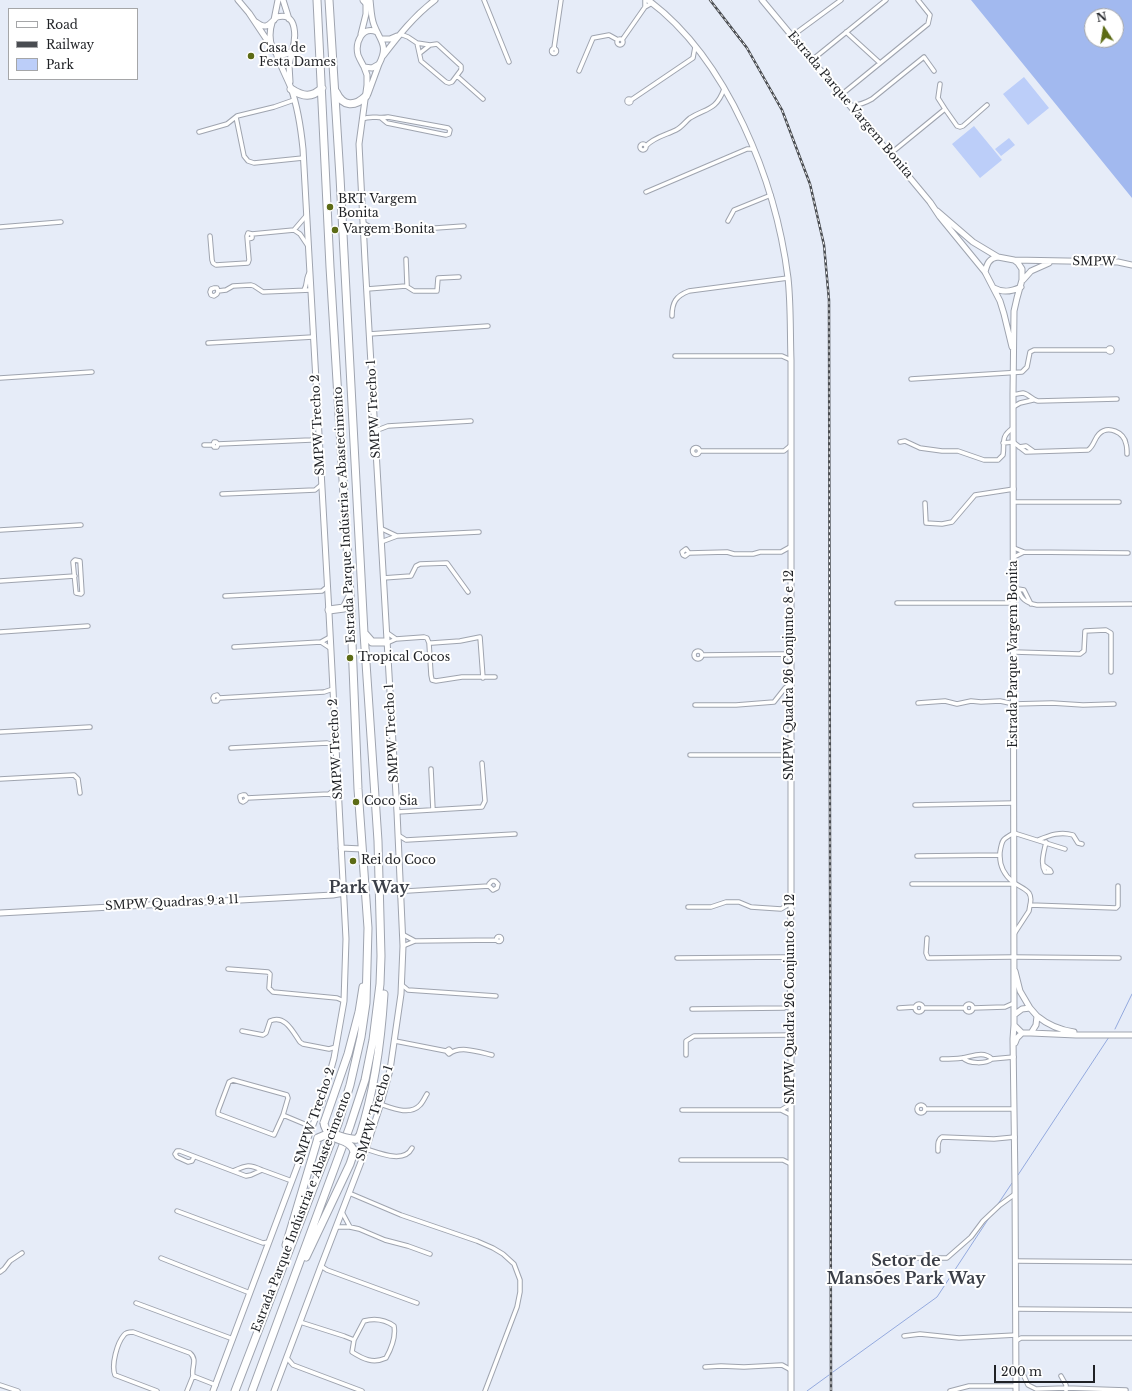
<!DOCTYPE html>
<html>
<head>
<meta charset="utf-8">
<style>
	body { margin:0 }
	#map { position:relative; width:1132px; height:1391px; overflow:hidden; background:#e6ecf8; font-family:"Libre Baskerville",serif }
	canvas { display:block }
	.legend { position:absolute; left:8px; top:8px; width:130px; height:72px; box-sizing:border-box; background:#fff; border:1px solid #a5a6a8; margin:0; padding:5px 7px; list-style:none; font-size:12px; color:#1f2125 }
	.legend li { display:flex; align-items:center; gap:8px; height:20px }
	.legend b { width:20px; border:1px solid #a5a6a8 }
	.north { position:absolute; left:1084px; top:8px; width:40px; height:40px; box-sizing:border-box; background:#fff; border:1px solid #a5a6a8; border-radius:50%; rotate:348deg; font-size:11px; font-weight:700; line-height:16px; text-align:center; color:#1f2125 }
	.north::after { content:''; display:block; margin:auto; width:14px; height:18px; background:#5c6b15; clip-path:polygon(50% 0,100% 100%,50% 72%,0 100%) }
	.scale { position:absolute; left:994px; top:1365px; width:101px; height:18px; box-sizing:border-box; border:2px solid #1f2125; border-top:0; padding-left:5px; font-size:12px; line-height:14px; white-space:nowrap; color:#1f2125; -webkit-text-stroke:3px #fff; paint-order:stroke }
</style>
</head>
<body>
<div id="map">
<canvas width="1132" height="1391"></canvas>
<ul class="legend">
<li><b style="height:5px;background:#fff"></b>Road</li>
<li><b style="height:5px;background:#494c51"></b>Railway</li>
<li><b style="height:11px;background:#bccef9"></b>Park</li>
</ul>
<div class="north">N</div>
<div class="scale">200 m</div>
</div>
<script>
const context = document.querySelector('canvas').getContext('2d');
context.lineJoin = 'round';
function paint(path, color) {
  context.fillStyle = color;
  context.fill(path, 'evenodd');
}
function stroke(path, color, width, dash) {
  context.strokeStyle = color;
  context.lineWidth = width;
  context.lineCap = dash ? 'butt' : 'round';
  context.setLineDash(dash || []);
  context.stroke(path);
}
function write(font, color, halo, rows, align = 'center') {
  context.font = font + ' "Libre Baskerville",serif';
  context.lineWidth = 4;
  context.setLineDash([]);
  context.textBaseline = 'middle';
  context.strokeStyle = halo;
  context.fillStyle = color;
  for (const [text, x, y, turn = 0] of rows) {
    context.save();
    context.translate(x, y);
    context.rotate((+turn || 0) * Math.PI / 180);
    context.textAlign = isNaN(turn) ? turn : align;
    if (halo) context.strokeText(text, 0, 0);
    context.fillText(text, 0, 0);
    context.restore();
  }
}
paint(new Path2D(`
	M1024 77 1049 108 1028 125 1003 94Z
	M974 126 1002 160 980 178 952 144Z
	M1009 138 1015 145 1001 156 995 149Z`), '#bccef9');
paint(new Path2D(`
	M971 0H1132V198ZM1092 16H1116V40H1092Z`), '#a2b9ef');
stroke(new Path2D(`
	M1115 1029 1132 994
	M1018 1175 1109 1037
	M998 1204 1012 1183
	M833 1372 937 1297 989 1218
	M807 1391 829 1375`), '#93a9de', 1);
const street = new Path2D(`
	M484 0 509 62
	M645 7V0
	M846 32 880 63
	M400 34 408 37 417 43 430 45
	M792 36 841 0
	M617 42a3 3 0 1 1 6 0a3 3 0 1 1-6 0Z
	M622 40 645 7 652 3
	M417 43 421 61 446 82 449 83 452 82 461 70V66L437 44 430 45 420 53
	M554 48 561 0
	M551.5 51a2.5 2.5 0 1 1 5 0a2.5 2.5 0 1 1-5 0Z
	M812 60 886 0
	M579 71 593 38 609 35 618 40
	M457 76 483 99
	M841 95 928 24 930 15 918 0
	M627 101a2 2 0 1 1 4 0a2 2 0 1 1-4 0Z
	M631 100 693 58 695 47
	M850 105C858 106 865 103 872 99L924 57 934 71
	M945 109 957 126 960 127 963 126 987 105
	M236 117 244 156 248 161 254 163 303 158
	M362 119C372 115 378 119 388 117L448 128 450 130 449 134 446 135 387 123 381 118
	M199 132 227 124 237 116 274 107 294 100
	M640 147a3 3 0 1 1 6 0a3 3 0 1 1-6 0Z
	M646 146C654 137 666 135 676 130 682 127 685 122 690 118 706 108 716 111 724 89
	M890 154 945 109 938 98 940 84
	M646 192 747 149H753
	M728 221 734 210 771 195
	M363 223 379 232 464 226
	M0 227 61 222
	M294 230 306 216
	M252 234 294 230 300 234 308 246
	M210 236 212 260 213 263 216 265 248 263 249 260 247 236 248 233 252 234V238L248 239
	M406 286 407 285 406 259
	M367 289 406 286 414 291H437L438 278 459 277
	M304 290C308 284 305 277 310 272
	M218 291 217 288H214L211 289 210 292 211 295 214 296 217 294 218 291 226 290 233 286 251 285 254 286 263 292 311 290
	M672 316C672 302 676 296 689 291L788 278
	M369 334 488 326
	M208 343 313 337
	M1108 350a2 2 0 1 1 4 0a2 2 0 1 1-4 0Z
	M675 356H782L791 360
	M0 378 92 372
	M911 379 1022 372 1027 367 1030 352 1034 350H1108
	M1013 394C1016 395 1020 393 1023 393 1029 394 1032 400 1038 401L1117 399
	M1013 407 1020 403 1033 400
	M375 431 388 426 471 421
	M900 442 905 441 920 448 942 451H958L984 460H998L1003 455C1005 442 1000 437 1013 428
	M1003 443 1013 442 1026 452 1088 450C1094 446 1094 439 1099 434 1108 425 1124 432 1126 444 1127 447 1127 451 1127 454
	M218 444 217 447H214L213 445 214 442H216L218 444 311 440 319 435
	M204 445H213
	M1019 447 1026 446 1033 451
	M692.5 451a3.5 3.5 0 1 1 7 0a3.5 3.5 0 1 1-7 0Z
	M700 451H784L790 446
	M222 494 315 490 321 485
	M1014 502H1119
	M925 503 926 523 942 524 952 522 975 495 1014 489
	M380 528 397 536
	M0 530 81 525
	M381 542 397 536 479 532
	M1014 548 1024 552 1128 553
	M689 553 686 549 682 552 683 555 685 556 689 553 727 552 734 554H753L760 552H781L790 547
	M1014 557 1024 552
	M75 560 80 561 82 593 81 594 76 593 73 562Z
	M383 578 411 576 416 566 420 564 447 563 468 592
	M0 581 75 576
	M1014 586 1018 589 1024 590 1031 604
	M1018 589C1021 599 1026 603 1037 605L1131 604
	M225 596 322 591 327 587
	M897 603H1014
	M0 632 88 626
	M386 632 396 639
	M321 642 330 648
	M387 643 396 639 424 637 427 638 429 643H432L460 641 480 637 483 678
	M429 643 431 675 432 680 436 681 462 677H495
	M234 647 321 642 330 637
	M694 655a4 4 0 1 1 8 0a4 4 0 1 1-8 0Z
	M1014 652 1080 654 1084 651 1085 631 1106 630 1111 633V672
	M702 655 784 654 790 658
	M219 698 217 695 214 696 213 698 214 701H217L219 698 324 692 333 689
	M918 703 945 701 957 704 971 701 981 702 1000 701 1014 704 1052 703 1083 705 1114 704
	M695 705H736L774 702 785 688 790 684
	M0 732 90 727
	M231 748 327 743 336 746
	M690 755H784L790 751
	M431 769 433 810
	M0 779 74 775 78 779 80 793
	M329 794 338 787
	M247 798 246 800 243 802 241 801 240 798V796L243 795H245L247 798 329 794 339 798
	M915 805 1014 803
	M397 812 482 807 485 801 482 763
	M398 835 406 840 515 834
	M1038 840C1050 835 1061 831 1073 835L1078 843 1082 844
	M1065 849 1014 833C1003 839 1002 839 1000 852 999 864 1003 874 1013 882 1018 886 1025 888 1029 893 1031 896 1031 901 1030 905L1116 908 1118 906V886
	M917 856 1000 855
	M1043 865 1050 870 1051 872H1045C1040 863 1044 852 1046 842
	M400 884 407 891 489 886 493 890 497 888 498 884 495 881H492L489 884V886
	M912 884H1013
	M688 907H711L726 902H739L751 907 781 909 791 903
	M402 934 415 941
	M1014 934 1029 911 1030 905
	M496.5 939a2.5 2.5 0 1 1 5 0a2.5 2.5 0 1 1-5 0Z
	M927 938 926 953 928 958 1013 957 1119 958
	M403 946 415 941 497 940
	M677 958 785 957 789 961
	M228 969 268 972 270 974 269 988 273 992 337 998 344 1001
	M402 985 408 990 496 996
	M965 1008a4 4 0 1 1 8 0a4 4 0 1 1-8 0Z
	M915 1008a4 4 0 1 1 8 0a4 4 0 1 1-8 0Z
	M899 1008 915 1007
	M923 1008H965
	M973 1008 1005 1007 1014 1003
	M692 1009 784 1008 791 1005
	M242 1031 263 1035 266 1033 270 1021C285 1014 293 1032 300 1042L303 1044 329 1049 336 1047
	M395 1041 446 1051
	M451 1051 449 1049 446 1051 449 1054C460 1045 479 1052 492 1055
	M686 1055V1041L694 1036 791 1035
	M963 1058C969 1064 986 1064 992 1059
	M942 1059C948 1059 955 1059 962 1058 971 1057 983 1050 992 1059L1014 1057
	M233 1080 287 1095 288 1098 283 1115 274 1135 218 1114V1111L229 1082Z
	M380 1104C392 1108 410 1116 420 1105 423 1102 425 1097 427 1094
	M917 1109a4 4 0 1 1 8 0a4 4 0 1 1-8 0Z
	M925 1109H1014
	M682 1110H781L791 1115
	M781 1110 791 1104
	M283 1115 307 1125 311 1130
	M366 1149C379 1153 404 1164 412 1148
	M938 1151C938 1146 937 1140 942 1137L994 1139 1015 1137
	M194 1157 192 1161 188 1162 177 1157 175 1154 177 1151H180L246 1176 251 1175 262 1170 292 1181
	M681 1160H783L791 1164
	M233 1171C247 1165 249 1164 262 1170
	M349 1193 401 1215 477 1241 493 1248 503 1254 514 1264 520 1280V1292L517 1307 485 1391
	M177 1211 263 1243 269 1242
	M342 1212 350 1227
	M336 1227H350L359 1229 385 1240 408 1246 430 1254
	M161 1258 250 1293
	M907 1258H947L971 1237 983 1221 1000 1205 1015 1194
	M1016 1261 1131 1262
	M321 1266 327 1270 417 1303
	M0 1272 4 1269 10 1261 22 1253
	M136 1303 233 1339
	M1016 1309 1132 1310
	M300 1322 344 1336 354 1340 352 1352C363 1359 373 1364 386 1358 391 1349 396 1337 394 1326 384 1319 375 1318 364 1321L354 1340
	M904 1336 920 1334 959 1338 1016 1335
	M1016 1341 1021 1338H1132
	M287 1358 293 1365 362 1391
	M705 1367 721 1366 744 1367 782 1365 791 1370
	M1016 1367 1024 1376 1028 1385 1036 1389 1066 1388 1126 1390
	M1061 1376 1066 1385V1391
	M0 1385 18 1391
	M157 1391 115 1375C111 1365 117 1343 124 1335 126 1332 130 1332 133 1332L190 1353C198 1360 191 1367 193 1376L216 1385
	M187 1391 193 1376
	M950 1391 969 1386H1016`);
const secondary = new Path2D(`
	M238 0 249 13 269 43
	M283 0 289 19
	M370 0C371 8 371 17 374 25 380 41 389 45 379 64L372 68 364 67C362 63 360 60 358 55 355 43 362 25 377 32
	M648 0C728 59 776 182 788 278 791 305 790 333 791 360V912L789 961 791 1005V1391
	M762 0 930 202 940 217 985 272 1000 301 1004 314 1012 347
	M274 20 278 0
	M256 22C267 30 268 25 277 17 298 11 296 39 292 51 271 65 267 37 272 23
	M361 34 366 14V0
	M381 39H390L397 36
	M383 56C399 35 414 16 435 0
	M290 82 289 65 292 51
	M368 94 379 64
	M937 211 973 242 998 257 1014 260 1018 263 1022 269V280L1017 298 1014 311 1013 394 1014 1015
	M1014 260 1118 262 1132 265
	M985 272C987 264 989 258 998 257
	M1023 280 1031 271 1049 263
	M994 288C1003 293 1011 292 1021 287
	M341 848 362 849
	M0 913 333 895 344 893
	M1015 971 1020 991 1030 1008
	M1037 1016C1048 1025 1059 1030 1074 1032
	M1014 1025 1013 1039 1015 1184 1016 1391
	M1031 1033 1076 1035H1132
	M1015 1043 1017 1038 1022 1033H1031L1036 1025 1037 1016 1030 1008 1022 1009 1014 1015V1025L1022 1033
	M213 1391 323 1098 334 1058 344 1001 346 939 329 613 303 149C301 129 298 108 291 88 286 76 280 65 276 53
	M274 1391 321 1266 366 1149 381 1103 390 1070 401 994 403 946 397 812 365 261 359 144 367 85V75L364 67`);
const highway = new Path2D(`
	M364 0 366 2
	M291 89C303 97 312 98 322 88
	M336 92C343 107 355 107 366 96
	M329 610 344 608 349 598
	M365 634 372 642H386
	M324 1123 348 1054 359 1012 363 987
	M360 1135C375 1089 381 1041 384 994
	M286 1245 318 1138
	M306 1257 350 1164 354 1152
	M235 1391 338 1124 350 1085 361 1037 366 1003 368 928 358 789 350 594 330 267 317 0
	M252 1391 350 1126 365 1080 373 1040 380 984 381 956 378 841 364 633 340 177 329 0`);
stroke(street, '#9fa4af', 5.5);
stroke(secondary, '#9fa4af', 7);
stroke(highway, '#9fa4af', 9);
stroke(street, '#fff', 3.5);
stroke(secondary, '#fff', 5);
stroke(highway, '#fff', 7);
const rail = new Path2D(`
	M710 0 747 48 782 110 810 184 824 245 829 300 831 1391`);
stroke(rail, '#494c51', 2.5);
stroke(rail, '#fff', 1, [3]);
const highwayBridge = new Path2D(`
	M324 1123C324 1125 325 1127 326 1129 330 1134 351 1140 357 1139L360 1135
	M318 1138 325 1135C334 1138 352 1141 354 1152`);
stroke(highwayBridge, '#9fa4af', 9, []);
stroke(highwayBridge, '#fff', 7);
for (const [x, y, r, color] of [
	[251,56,4,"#5c6b15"],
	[330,207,4,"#5c6b15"],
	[335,230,4,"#5c6b15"],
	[350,658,4,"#5c6b15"],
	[356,802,4,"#5c6b15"],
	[353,861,4,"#5c6b15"]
]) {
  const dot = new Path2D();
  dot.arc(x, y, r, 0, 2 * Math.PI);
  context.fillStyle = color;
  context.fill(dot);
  stroke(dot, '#fff', 1.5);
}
write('12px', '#1f2125', '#fff', [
	["Casa de",259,49],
	["Festa Dames",259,63],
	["BRT Vargem",338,200],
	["Bonita",338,214],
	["Vargem Bonita",343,230],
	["Tropical Cocos",358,658],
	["Coco Sia",364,802],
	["Rei do Coco",361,861]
], 'left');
write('12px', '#1f2125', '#fff', [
	["Estrada Parque Vargem Bonita",850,105,50],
	["SMPW",1094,262,1],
	["SMPW Trecho 1",374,409,-93],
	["SMPW Trecho 2",318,425,-93],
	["Estrada Parque Indústria e Abastecimento",345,515,-93],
	["Estrada Parque Vargem Bonita",1014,654,-90],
	["SMPW Quadra 26 Conjunto 8 e 12",790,675,-90],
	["SMPW Trecho 1",392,733,-93],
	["SMPW Trecho 2",336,749,-93],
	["SMPW Quadras 9 a 11",172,903,-3],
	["SMPW Quadra 26 Conjunto 8 e 12",791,999,-90],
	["SMPW Trecho 1",375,1113,-73],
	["SMPW Trecho 2",315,1116,-71],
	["Estrada Parque Indústria e Abastecimento",302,1212,-69]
]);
write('bold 16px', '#3b3f48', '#fff', [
	["Park Way",369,888],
	["Setor de",906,1261],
	["Mansões Park Way",906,1279]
]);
</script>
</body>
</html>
